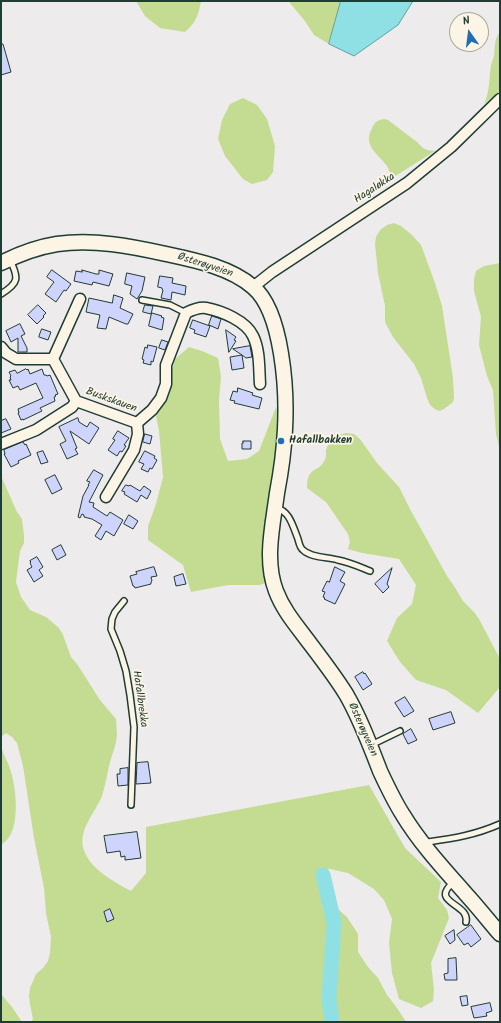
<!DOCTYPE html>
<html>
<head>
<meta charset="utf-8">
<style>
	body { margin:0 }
	#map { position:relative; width:501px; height:1023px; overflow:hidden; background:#eeebec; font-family:Kalam,sans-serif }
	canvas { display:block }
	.frame { position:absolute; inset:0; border:2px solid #1f3d34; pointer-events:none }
	.north { position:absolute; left:449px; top:12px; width:40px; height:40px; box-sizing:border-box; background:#fcf5e5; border:1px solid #a4ab9e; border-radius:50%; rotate:346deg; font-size:11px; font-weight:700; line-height:16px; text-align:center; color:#1f3d34 }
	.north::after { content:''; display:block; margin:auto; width:14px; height:18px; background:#1f6fb2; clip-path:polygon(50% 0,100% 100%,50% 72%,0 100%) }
</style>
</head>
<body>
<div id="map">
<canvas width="501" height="1023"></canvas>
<div class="frame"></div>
<div class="north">N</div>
</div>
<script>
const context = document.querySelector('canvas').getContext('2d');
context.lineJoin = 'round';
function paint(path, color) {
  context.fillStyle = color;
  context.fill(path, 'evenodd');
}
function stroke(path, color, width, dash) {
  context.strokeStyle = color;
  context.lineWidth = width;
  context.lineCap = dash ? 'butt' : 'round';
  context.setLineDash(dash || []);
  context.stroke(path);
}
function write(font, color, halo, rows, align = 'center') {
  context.font = font + ' Kalam,sans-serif';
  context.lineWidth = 3.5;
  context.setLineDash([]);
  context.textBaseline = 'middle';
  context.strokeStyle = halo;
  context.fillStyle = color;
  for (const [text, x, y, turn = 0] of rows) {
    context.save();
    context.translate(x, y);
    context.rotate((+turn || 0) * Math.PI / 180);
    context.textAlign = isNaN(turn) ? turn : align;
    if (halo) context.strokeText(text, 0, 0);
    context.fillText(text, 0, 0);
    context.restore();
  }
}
paint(new Path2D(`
	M136 1H201C198 16 197 21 185 32L160 28 145 16Z
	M287 1H341L329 44 314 35 305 21 289 2Z
	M500 32V91L484 104C490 92 489 78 491 65 492 62 493 59 494 56 495 47 494 39 500 32Z
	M243 98 257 105 267 119 275 146 273 172 267 180 252 184 243 179 225 156 218 139 222 120 230 104Z
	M384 119 388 120 417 142 423 148 427 150 435 151 389 180C396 163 367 155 369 137 369 134 371 131 372 128 375 122 377 120 384 119Z
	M394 223 401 226 411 234 421 245 435 283 442 306 453 378 454 398 453 402 444 409 440 411 436 410 430 405 427 398 421 378 414 364 393 337 387 326 385 322V306L378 273 375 244 376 237 380 230 387 225Z
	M500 263V451L496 434 493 390 487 376 479 345 481 317 474 291V279L476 271 484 266Z
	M189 347 202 351 218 358 221 377 219 400 220 439 228 461 247 459 259 451 276 407 281 419 268 509 263 558 270 581 260 585H228L191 592 183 565 148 540V526L156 504 163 477 159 431 156 416 163 402 175 359Z
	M346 433 354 434 360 439 377 463 399 487 410 509 447 576 454 586 463 601 474 612 479 619 500 659V687L478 713 446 690 416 680 400 662 387 641 397 618 412 604 416 585 399 559 362 553 348 549 350 542 348 534 326 502 307 488C307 479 308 473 316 469 319 467 321 466 323 463 326 459 326 456 326 451 328 441 336 435 346 433Z
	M1 476 17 512 22 519 24 535V543L20 551 16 582 21 597 30 610 46 617 59 628 63 635 71 657 77 664 100 700 116 719 117 735 116 742C114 750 111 758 109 766 107 776 105 786 102 796 97 808 88 819 84 831 74 860 110 880 131 891L146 873V827L369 785 405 848 441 882 438 898 447 910 449 918 431 963 434 990 433 1001 421 1008 399 999 392 973 389 943 392 919 384 900 374 889 348 873 330 869 325 870 330 911 338 909 347 917 358 934V952L368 967 378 978 387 995 397 1008 406 1022H31L33 1019 30 1004 29 996 30 988 36 974 43 968 48 961 50 953 51 937 46 913 44 888 34 838 23 766 17 743 12 737 6 733 1 737Z
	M1 746C3 754 8 762 10 769 16 786 19 817 11 834 9 838 5 842 1 845Z
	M1 994 12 1007 22 1022H1Z`), '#c3dc92');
const water = new Path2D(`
	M341 1H413L398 25 354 56 329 44Z`);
paint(water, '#8ee0e5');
stroke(water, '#629f9e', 1);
stroke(new Path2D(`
	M323 875 334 922 329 999 332 1022`), '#8ee0e5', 15);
const building = new Path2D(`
	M1 44H3L11 72 1 75Z
	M52 270 71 284 66 291 64 290 56 302 45 294 54 282 47 277Z
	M82 270 96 274H99V270L113 274 109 286 93 282 92 285 74 281 76 271 82 272Z
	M127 273 145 277 142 291 137 299 130 294 132 286 125 284Z
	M160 276 173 278 172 283 186 286 185 295 172 292 171 300 161 298 163 290 162 289V288L158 287Z
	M114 295 123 298 120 308 133 314 128 324H126L109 317 106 329 97 328 100 315 86 312 89 298 112 303Z
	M38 305 46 313 43 316 44 317 37 324 28 315Z
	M145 305 153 306 151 314 143 312Z
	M152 313 162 316 161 317 164 318 162 330 149 326Z
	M212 316 221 319 218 329 209 325Z
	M193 320 210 326 206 337 194 333 195 330 190 328Z
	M20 324 25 334 21 336 27 348V352H18V338L11 342 6 331Z
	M42 329 51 332 48 340 39 337Z
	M226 330 236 337 234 340 236 341 229 352Z
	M162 340 168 342 165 350 159 348Z
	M148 345 157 347 153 362 151 361V365L143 363 144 360 142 359 145 347 147 348Z
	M250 346 252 357 246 358 242 355 244 368 232 370 230 357 242 355 233 349Z
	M26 369 27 370 28 369 30 374 42 369 44 375H46L47 376 50 375 58 394 55 395 56 396 54 397 55 401 40 408 42 411 23 420V419L21 420 18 413H19L18 409 43 398 36 383 20 390 18 386 13 388 9 380H11L10 377 11 376 9 372 15 370 17 373Z
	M238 388 253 393 252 395 262 398 259 409 234 403 235 401 230 400 233 391 237 392Z
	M78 418 79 422 87 427 90 422 99 428 89 444 70 431 77 448 75 449 78 454 67 459 60 444 66 441 59 427Z
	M6 419 11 429 1 433V421Z
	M118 431 129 438 124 445 126 446 122 452 120 451 117 456 108 450 115 440 113 439Z
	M145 434 152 436 150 444 143 442Z
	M243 441H251V449H242V443H243Z
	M23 442 25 445 26 444 31 455 18 461 19 463 11 467 4 454H5L4 450Z
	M43 451 48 462 41 464 37 453Z
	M145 451 155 456 154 458 157 460 152 469 150 468 148 472 141 469 144 464 139 462Z
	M94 470 103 475 89 502 94 503 93 507 107 516 110 512 123 520 114 536 106 531 101 540 95 536 102 525 92 519 84 517V515L82 514 80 518 78 517 83 496 89 485H88L90 482 87 481Z
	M55 475 62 489 52 494 45 480Z
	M126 485 129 486 130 485 140 491 144 486 151 491 147 499 141 495 137 502 124 494 125 492 122 491Z
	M129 515 138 521 133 529 124 524Z
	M61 545 66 555 57 560 52 550Z
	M37 557 43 567 39 570 43 576 34 582 27 570 32 567 30 563 31 562 30 561Z
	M154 567 157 576 151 577 152 581 151 582V584L135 588 134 586H133L130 576 137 574 136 572Z
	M335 567 345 572 340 581 345 584 335 604 324 599 325 598 323 597 325 592 322 591 327 581 329 582Z
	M392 568 387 584 389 587 383 593 375 584Z
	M183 574 186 584 176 586 174 577Z
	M363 672 364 674 365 673 372 684 363 690 355 677Z
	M405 697 414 711 404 717 395 703Z
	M451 712 455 723 433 730 429 719Z
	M411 729 417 740 408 744 403 734Z
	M148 762 151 783 136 784 137 763Z
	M128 768V785L118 786 117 774H120V769Z
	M137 832 141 858 125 860V856L121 857 120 851 107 853 104 836Z
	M110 909 114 919 107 922 104 912Z
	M471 925 481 939 471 947 468 943 464 945 457 935Z
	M454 930 455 940 450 944 445 936Z
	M456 958 457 980H445L444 974 448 973V959Z
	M467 996 468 1005 462 1006 460 997Z
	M490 1003 492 1011 486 1013 487 1016 474 1018 471 1007Z`);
paint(building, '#cfd4fd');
stroke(building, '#1f3d34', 1);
const lane = new Path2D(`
	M1 294C19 283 19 278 10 260
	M142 300 170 305 186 313
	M276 508C290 511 293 527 298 539 299 543 300 548 303 550 311 558 328 557 338 560 349 562 360 567 370 571
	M124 601 115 612 112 619 111 629 120 651 126 671 130 695 134 727 131 805
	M371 745 400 731
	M424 844 428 842C455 838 475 835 500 824
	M454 882C428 903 470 903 466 922`);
const street = new Path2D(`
	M253 287 272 272 407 183 451 147 500 99
	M1 347 6 353 16 359H53L76 401 72 407 36 430 1 444
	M53 359 80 299
	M76 401 137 423 152 410 161 398 166 384V365L186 313C192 310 199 307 206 308 222 311 246 321 253 336 260 350 259 369 260 384
	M106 497 134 450 138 434 137 423`);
const secondary = new Path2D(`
	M1 263C19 254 38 247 57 244 94 239 130 246 166 254 194 260 230 267 253 287 283 312 287 392 285 429 284 450 281 472 277 493 273 524 264 560 276 591 282 607 292 620 302 633 317 653 333 673 346 694 360 718 370 745 380 771 387 786 394 801 403 815 420 843 443 868 465 893 477 906 488 920 500 934`);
stroke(lane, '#1f3d34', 8);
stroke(street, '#1f3d34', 13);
stroke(secondary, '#1f3d34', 17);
stroke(lane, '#fcf5e5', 5);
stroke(street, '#fcf5e5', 10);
stroke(secondary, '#fcf5e5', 14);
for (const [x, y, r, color] of [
	[281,441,4,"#1f6fb2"]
]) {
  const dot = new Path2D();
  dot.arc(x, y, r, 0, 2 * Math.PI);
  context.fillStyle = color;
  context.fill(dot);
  stroke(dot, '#fcf5e5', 1.5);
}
write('11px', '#1f3d34', '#fcf5e5', [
	["Hagaløkka",375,189,-33],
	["Østerøyveien",205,266,18],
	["Buskskauen",111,401,20],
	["Hafallbrekka",139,699,82],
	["Østerøyveien",362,730,66]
]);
write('bold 11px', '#1f3d34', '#fcf5e5', [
	["Hafallbakken",289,441]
], 'left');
</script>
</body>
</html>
